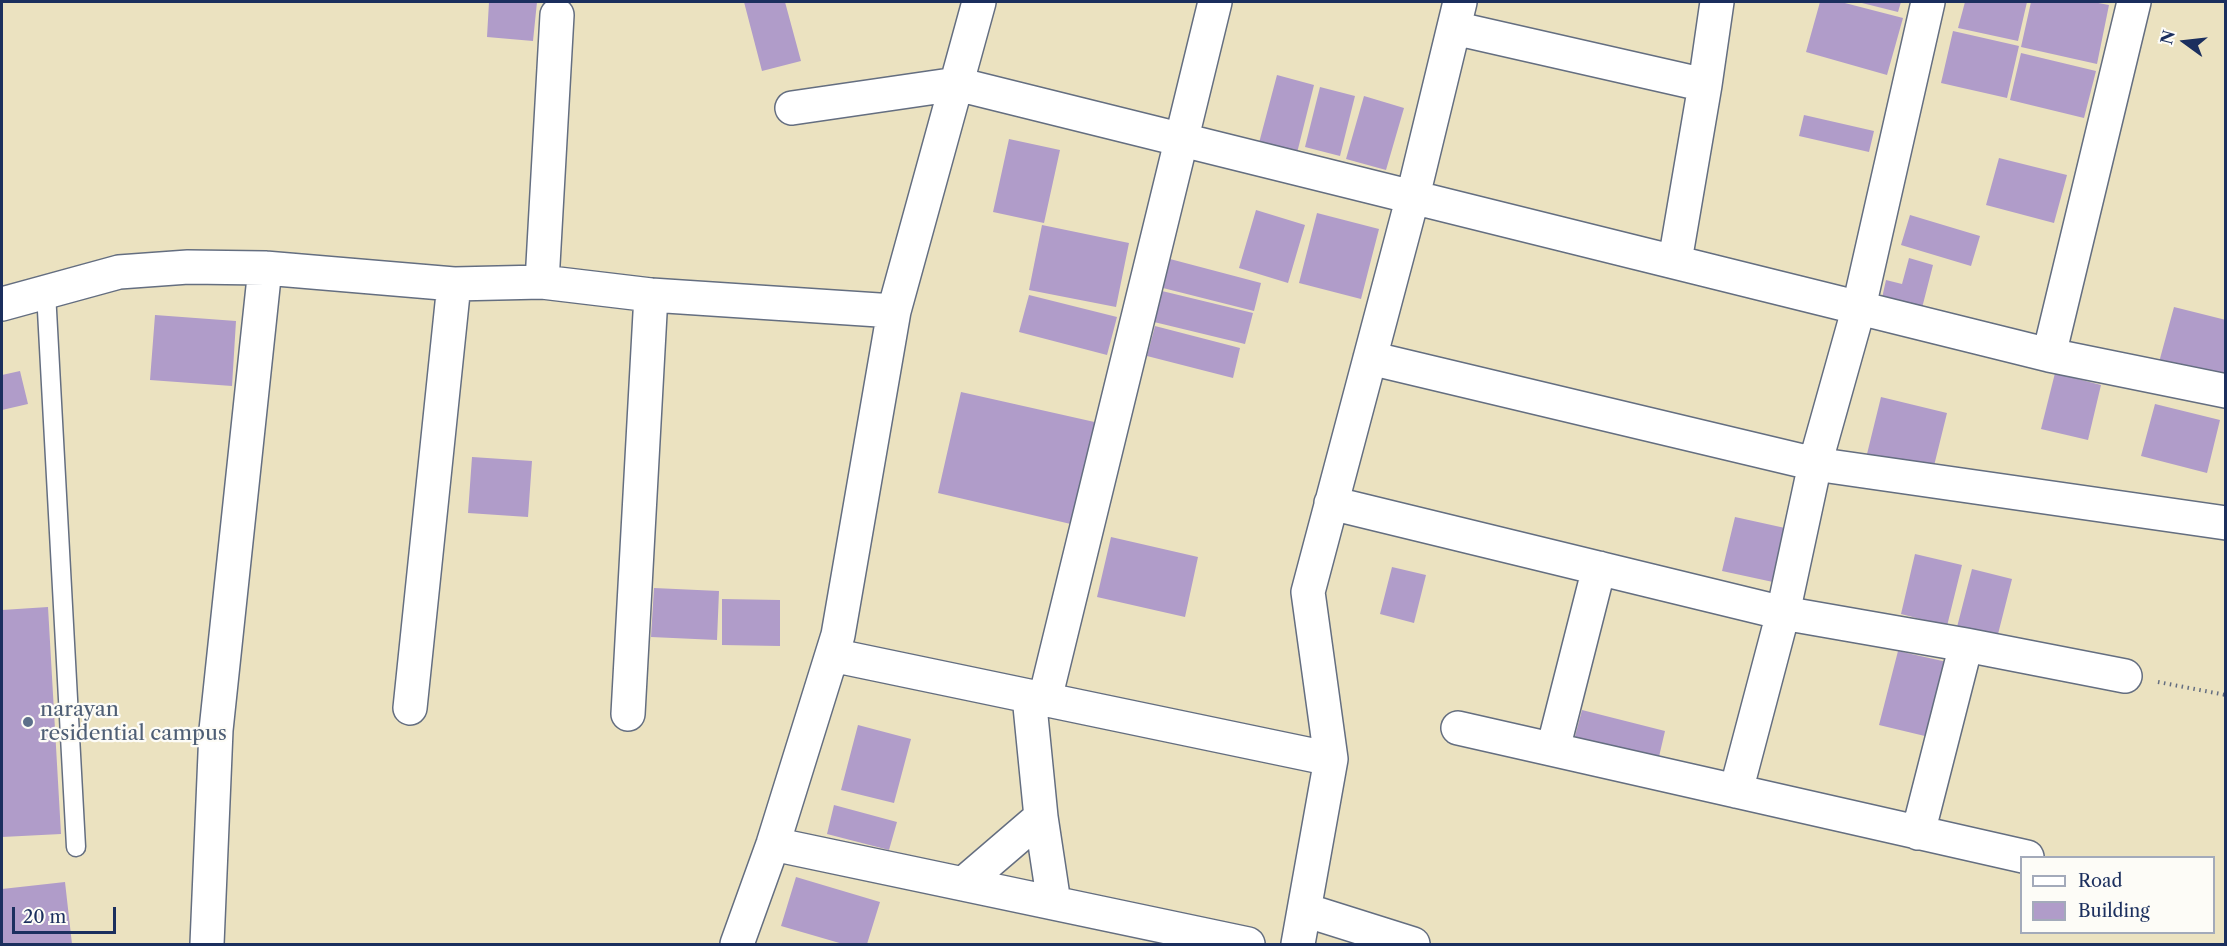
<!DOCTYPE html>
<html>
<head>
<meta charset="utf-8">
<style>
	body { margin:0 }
	#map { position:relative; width:2227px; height:946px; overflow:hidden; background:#ebe2c0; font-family:"Libre Caslon Text",serif }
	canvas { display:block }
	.frame { position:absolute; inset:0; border:3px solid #1b2f5e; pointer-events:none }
	.legend { position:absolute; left:2020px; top:856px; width:195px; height:78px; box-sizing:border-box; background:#fdfcf7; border:2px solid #a3aaba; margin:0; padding:8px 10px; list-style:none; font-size:18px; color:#1b2f5e }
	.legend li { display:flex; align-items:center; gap:12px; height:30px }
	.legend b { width:30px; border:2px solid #a3aaba }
	.north { position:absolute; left:2155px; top:12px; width:60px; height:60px; -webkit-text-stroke:4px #fdfcf7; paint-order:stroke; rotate:285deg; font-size:16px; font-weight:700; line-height:24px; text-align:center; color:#1b2f5e }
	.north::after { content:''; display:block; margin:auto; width:21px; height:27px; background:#1b2f5e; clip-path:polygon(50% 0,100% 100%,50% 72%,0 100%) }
	.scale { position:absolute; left:12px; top:907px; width:104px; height:27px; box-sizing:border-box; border:3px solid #1b2f5e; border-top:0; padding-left:8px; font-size:18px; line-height:21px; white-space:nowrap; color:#1b2f5e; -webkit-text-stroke:4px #fdfcf7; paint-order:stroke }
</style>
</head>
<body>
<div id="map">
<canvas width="2227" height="946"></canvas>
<div class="frame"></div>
<ul class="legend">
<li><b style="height:8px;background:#fff"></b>Road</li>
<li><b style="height:16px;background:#b09cc9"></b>Building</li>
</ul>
<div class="north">N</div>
<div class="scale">20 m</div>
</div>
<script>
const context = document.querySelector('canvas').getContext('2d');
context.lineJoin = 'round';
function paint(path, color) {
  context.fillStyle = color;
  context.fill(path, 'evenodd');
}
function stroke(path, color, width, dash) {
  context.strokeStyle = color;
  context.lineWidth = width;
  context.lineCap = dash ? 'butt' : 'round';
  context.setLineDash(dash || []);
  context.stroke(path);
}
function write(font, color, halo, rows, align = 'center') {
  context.font = font + ' "Libre Caslon Text",serif';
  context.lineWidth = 4.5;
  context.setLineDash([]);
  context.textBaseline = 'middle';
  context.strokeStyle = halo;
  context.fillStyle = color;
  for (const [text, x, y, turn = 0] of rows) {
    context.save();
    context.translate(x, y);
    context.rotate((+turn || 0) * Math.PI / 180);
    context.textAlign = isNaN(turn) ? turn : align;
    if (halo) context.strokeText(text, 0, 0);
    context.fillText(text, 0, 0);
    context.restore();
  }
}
paint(new Path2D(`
	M489 2H537L533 41 487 37Z
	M744 2H785L801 61 762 71Z
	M1820 2H1841L1903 18 1887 75 1806 52Z
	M1858 2H1901L1898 12Z
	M1965 2H2027L2018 41 1958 28Z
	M2031 2H2093L2109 5 2097 64 2021 47Z
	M1953 31 2019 46 2007 98 1941 83Z
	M2021 53 2096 71 2084 118 2010 100Z
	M1277 75 1314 85 1297 153 1259 143Z
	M1320 87 1355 96 1340 156 1305 147Z
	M1364 96 1404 108 1386 170 1346 159Z
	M1804 115 1874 131 1869 152 1799 136Z
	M1009 139 1060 150 1044 223 993 212Z
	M1999 158 2067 175 2054 223 1986 205Z
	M1256 210 1305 225 1288 283 1239 268Z
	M1317 213 1379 229 1361 299 1299 283Z
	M1910 215 1980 236 1971 266 1901 245Z
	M1042 225 1129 243 1116 307 1029 290Z
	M1909 258 1933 265 1922 308 1882 298 1886 280 1902 284Z
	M1170 259 1261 283 1254 311 1163 288Z
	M1162 291 1253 313 1245 344 1154 322Z
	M1029 295 1117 317 1107 355 1019 332Z
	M2174 307 2226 320V384L2158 366Z
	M155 315 236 321 232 386 150 380Z
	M1155 326 1240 348 1233 378 1147 356Z
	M20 371 28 404 2 410V375Z
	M2055 373 2101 385 2088 440 2041 429Z
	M961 392 1099 423 1075 525 938 493Z
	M1881 397 1947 413 1933 470 1867 454Z
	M2155 404 2220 420 2207 473 2141 456Z
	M472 457 532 461 528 517 468 513Z
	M1735 517 1785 528 1773 582 1722 571Z
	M1111 537 1198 557 1185 617 1097 597Z
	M1915 554 1962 565 1947 626 1901 614Z
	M1392 567 1426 575 1414 623 1380 614Z
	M1972 569 2012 579 1997 638 1957 627Z
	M654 588 719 591 717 640 651 637Z
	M722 599 780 600V646L722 645Z
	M48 607 61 834 2 837V610Z
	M1898 651 1947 662 1929 737 1879 725Z
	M1582 710 1665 731 1658 761 1574 740Z
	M858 725 911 739 894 803 841 790Z
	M834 805 897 822 889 850 827 834Z
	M796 877 880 902 867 944H843L781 926Z
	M65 882 72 944H2V889Z`), '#b09cc9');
const lane = new Path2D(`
	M46 292 76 847`);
const street = new Path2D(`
	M1454 28 1705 85
	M792 108 957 84 2049 355 2226 391
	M1675 261 1705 85 1717 2
	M542 282 557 15
	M2 304 119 272 188 267 265 268 454 284 542 282 651 295 894 311
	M2049 355 2134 2
	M1370 358 1815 464 2226 523
	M1331 503 1783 613 1966 645 2125 676
	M832 655 1331 759
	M1029 696 1041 817 1054 903
	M1045 699 1215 2
	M410 708 454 284
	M628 714 651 295
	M1458 728 2027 857
	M1553 749 1599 568
	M1736 791 1783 613 1815 464 1859 307 1928 2
	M1918 833 1966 645
	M773 844 1248 944
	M963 884 1041 817
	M1305 910 1413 944
	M207 944 216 730 265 268
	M737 944 773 844 838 635 894 311 979 2
	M1298 944 1331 759 1308 592 1413 196 1460 2`);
stroke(lane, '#646e80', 21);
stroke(street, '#646e80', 36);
stroke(new Path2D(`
	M2158 682 2226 695`), '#646e80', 4, [1.5, 4.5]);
stroke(lane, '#fff', 18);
stroke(street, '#fff', 33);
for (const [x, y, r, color] of [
	[28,722,6,"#5c6f8a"]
]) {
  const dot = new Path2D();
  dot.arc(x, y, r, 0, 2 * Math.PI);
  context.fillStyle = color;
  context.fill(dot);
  stroke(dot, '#fdfcf7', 2);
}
write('21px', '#4e5e75', '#fdfcf7', [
	["narayan",40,710],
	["residential campus",40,734]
], 'left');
</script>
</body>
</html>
